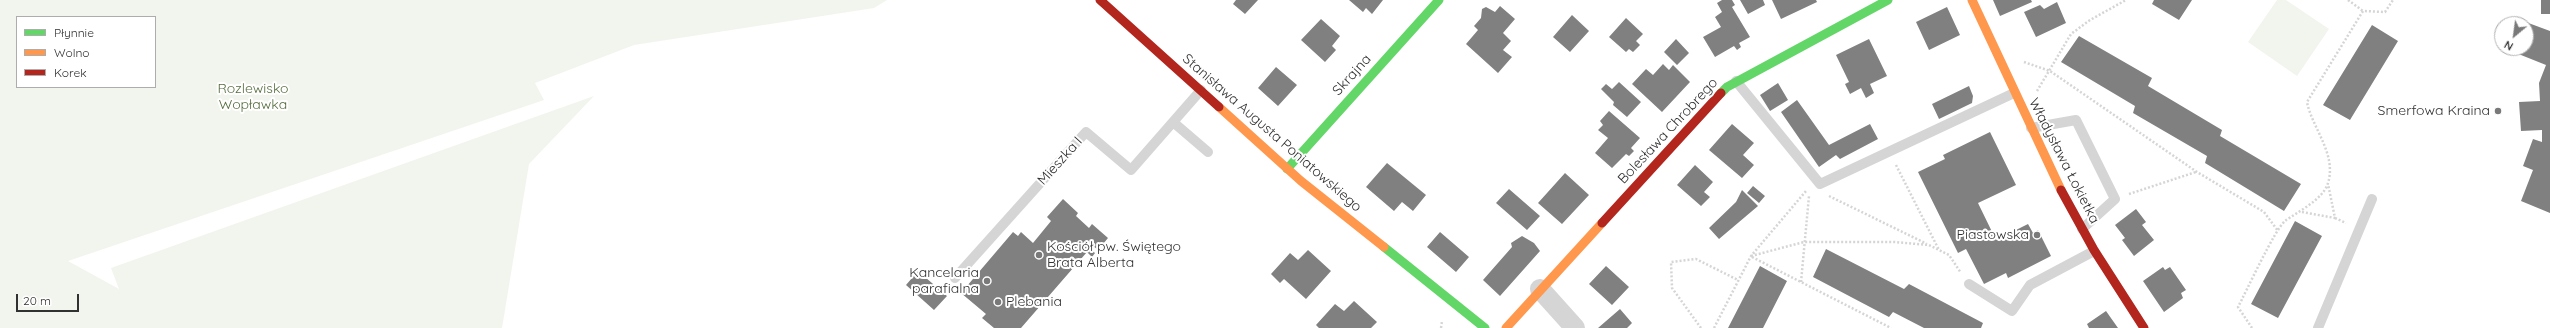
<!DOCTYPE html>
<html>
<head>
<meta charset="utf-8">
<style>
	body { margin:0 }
	#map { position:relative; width:2550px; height:328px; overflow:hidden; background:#fff; font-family:Quicksand,sans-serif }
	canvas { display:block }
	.legend { position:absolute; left:16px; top:16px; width:140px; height:72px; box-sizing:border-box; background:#fff; border:1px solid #adadad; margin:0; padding:5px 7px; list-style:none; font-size:12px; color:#313131 }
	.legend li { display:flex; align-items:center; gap:8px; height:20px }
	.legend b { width:20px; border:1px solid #adadad }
	.north { position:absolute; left:2494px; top:16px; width:40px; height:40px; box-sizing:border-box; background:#fff; border:1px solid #adadad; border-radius:50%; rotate:209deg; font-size:11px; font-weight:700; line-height:16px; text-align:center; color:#313131 }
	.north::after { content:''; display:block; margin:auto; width:14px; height:18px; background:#797979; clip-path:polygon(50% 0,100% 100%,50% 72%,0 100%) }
	.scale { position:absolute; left:16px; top:294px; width:63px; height:18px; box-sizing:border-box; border:2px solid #313131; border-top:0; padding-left:5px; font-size:12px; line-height:14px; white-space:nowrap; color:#313131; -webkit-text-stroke:3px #fff; paint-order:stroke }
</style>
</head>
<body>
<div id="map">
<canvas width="2550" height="328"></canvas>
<ul class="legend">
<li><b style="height:5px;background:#63d668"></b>Płynnie</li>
<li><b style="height:5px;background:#ff974d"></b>Wolno</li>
<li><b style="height:5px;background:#b3261e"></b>Korek</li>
</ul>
<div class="north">N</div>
<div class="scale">20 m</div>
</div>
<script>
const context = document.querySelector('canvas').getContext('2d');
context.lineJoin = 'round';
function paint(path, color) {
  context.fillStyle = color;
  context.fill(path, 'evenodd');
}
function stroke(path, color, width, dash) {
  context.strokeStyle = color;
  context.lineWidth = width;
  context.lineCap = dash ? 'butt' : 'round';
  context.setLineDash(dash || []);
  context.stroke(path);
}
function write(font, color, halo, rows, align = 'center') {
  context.font = font + ' Quicksand,sans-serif';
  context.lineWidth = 4;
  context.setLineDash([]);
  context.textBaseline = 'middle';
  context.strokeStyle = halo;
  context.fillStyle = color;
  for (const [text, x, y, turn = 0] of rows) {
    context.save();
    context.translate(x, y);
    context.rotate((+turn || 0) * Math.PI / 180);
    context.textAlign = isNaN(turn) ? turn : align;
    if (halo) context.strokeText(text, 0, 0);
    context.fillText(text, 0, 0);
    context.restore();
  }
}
paint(new Path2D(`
	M0 0H887L874 8 634 45 535 83 544 100 68 261 119 289 111 268 594 96 529 164 502 328H0ZM17 17H155V87H17Z
	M2277 0H2286L2329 29 2297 76 2248 42Z`), '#f2f5ed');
paint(new Path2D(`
	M1236 0H1258L1245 14 1233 4Z
	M1349 0H1383L1372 14 1366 8 1363 12Z
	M1722 0H1732L1735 5 1732 7 1750 37 1739 43 1741 47 1737 50 1734 46 1715 57 1703 37 1721 27 1715 17 1722 12 1717 3Z
	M1740 0H1763L1765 5 1748 14Z
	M1772 0H1816L1817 2 1781 19Z
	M1993 0H2031L2032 2 2000 16Z
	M2154 0H2192L2179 20 2152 4Z
	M2541 0H2550V14H2541Z
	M2057 2 2066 23 2036 37 2024 12 2040 5 2044 9Z
	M1500 6 1515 19 1503 33 1511 41 1503 50 1512 57 1498 73 1466 44 1478 30 1474 26 1481 18 1482 9 1486 7 1495 12Z
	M1947 7 1960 35 1929 50 1916 22Z
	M1572 15 1589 31 1570 52 1553 37Z
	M1626 18 1643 34 1636 41 1640 45 1633 52 1629 49 1626 52 1609 37Z
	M1321 19 1340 36 1332 46 1336 50 1325 62 1301 40Z
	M2523 21 2550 31V213L2521 201 2533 170 2523 166 2533 139 2542 142V130L2521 131 2519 102 2540 101 2539 83 2546 65 2511 51 2512 48H2526V24H2522Z
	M2372 25 2398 41 2350 120 2323 105Z
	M2079 36 2152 78 2148 86 2222 130 2220 136 2301 184 2284 211 2205 163 2207 156 2133 113 2135 106 2061 62Z
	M1676 39 1689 53 1677 65 1664 52Z
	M1869 39 1887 76 1870 84 1874 93 1866 98 1861 88 1850 94 1845 84 1849 82 1836 55Z
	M1663 64 1669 70 1673 65 1690 82 1662 112 1632 84 1646 69 1653 75Z
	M1276 67 1297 85 1278 106 1258 88Z
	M1619 82 1641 102 1627 117 1613 105 1614 102 1601 89 1606 84 1612 89Z
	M1778 83 1788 100 1770 111 1760 95Z
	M1969 86 1973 96 1972 103 1939 119 1932 104Z
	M1797 100 1829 145 1870 124 1878 139 1840 159 1836 155 1819 167 1781 112Z
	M1609 111 1640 138 1631 148 1634 151 1629 156 1626 154 1612 168 1595 153 1608 138 1598 130 1603 125 1600 121Z
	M1732 124 1754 143 1743 155 1754 165 1742 178 1709 150Z
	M1990 132 2016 185 1978 203 1996 240 2028 224 2033 233 2038 230 2051 256 2008 278 2006 273 1984 284 1966 249 1958 253 1918 172 1945 159 1943 155Z
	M1387 163 1426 195 1413 211 1402 202 1394 211 1366 187Z
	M1695 165 1713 182 1704 192 1710 197 1701 206 1677 185Z
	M1565 173 1589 195 1562 224 1538 203Z
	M1753 186 1765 196 1759 203 1747 193Z
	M1509 189 1540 216 1527 230 1496 203Z
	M1742 190 1758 206 1719 239 1709 228 1736 202Z
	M1063 199 1078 213 1076 216 1089 228 1092 224 1108 238 1098 250 1092 245 1089 248 1095 253 1092 257 1087 252 1021 328H994L982 318 986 314 961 293 1013 232 1018 236 1021 232 1033 243 1051 221 1047 217Z
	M2136 209 2146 222 2142 225 2154 240 2134 256 2122 240 2125 238 2115 225Z
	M2295 221 2322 236 2278 318 2251 304Z
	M1440 232 1469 257 1456 272 1427 247Z
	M1522 236 1534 243 1540 251 1500 296 1483 280 1512 247 1511 243Z
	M1826 249 1904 289 1909 284 1983 323 1981 328H1924L1893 312 1889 317 1813 277Z
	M1308 250 1331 271 1306 299 1284 279 1280 283 1271 274 1290 253 1298 260Z
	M1606 266 1629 287 1612 305 1589 284Z
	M1760 266 1787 281 1763 328H1728Z
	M2163 267 2165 270 2170 267 2186 290 2181 293 2183 298 2164 312 2143 281Z
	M918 271 947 296 934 310 906 285Z
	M1354 301 1377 322 1371 328H1319L1316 325 1335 304 1344 311Z
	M1620 309 1632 323 1627 328H1598Z
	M2106 311 2118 328H2089L2087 324Z`), '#808080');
stroke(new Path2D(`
	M2348 0 2363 11
	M2024 62 2050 71 2197 172 2264 212 2278 231
	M2037 91 2071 34 2090 20 2126 0
	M1896 165 1939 250
	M2129 194 2196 172
	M1829 196 1927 244
	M2302 212 2335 218 2328 184
	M2335 218 2346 223
	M1751 256 1804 242H1894L1929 245 1949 255 1961 273
	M1752 257 1891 328
	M1801 282 1809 196
	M1441 328 1442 321
	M1701 328 1672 288 1671 262 1696 259 1738 280
	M1714 328 1751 256 1806 191
	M2252 328 2238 307C2246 292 2275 229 2285 221 2297 212 2323 200 2328 183 2337 154 2312 128 2307 102L2363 11 2385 12 2393 0`), '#d5d5d5', 2.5, [2, 2]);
stroke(new Path2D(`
	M1736 81 1820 184 2014 93
	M1173 122 1208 152
	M2031 128 2076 120 2115 199 2082 229
	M955 278 1086 132 1131 170 1201 90
	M1969 284 2012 311 2030 285 2094 251
	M2318 328 2372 199`), '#d5d5d5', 10);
stroke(new Path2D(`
	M1540 289 1575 328`), '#d5d5d5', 20);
stroke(new Path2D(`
	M1721 93 1727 87 1888 0
	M1287 169 1439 0
	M1384 247 1485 328`), '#63d668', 9);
stroke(new Path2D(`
	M1972 0 2061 190
	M1219 107 1301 181 1384 247
	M1506 328 1602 223`), '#ff974d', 9);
stroke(new Path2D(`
	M1100 0 1219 107
	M2061 190 2094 250 2144 328
	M1602 223 1721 93`), '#b3261e', 9);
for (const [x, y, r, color] of [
	[2498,111,4,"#797979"],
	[2037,235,4,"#797979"],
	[1039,255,4,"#797979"],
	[987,281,4,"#797979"],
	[998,302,4,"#797979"]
]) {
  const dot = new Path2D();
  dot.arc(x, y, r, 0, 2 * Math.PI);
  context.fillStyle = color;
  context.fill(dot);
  stroke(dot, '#fff', 1.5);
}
write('14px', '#313131', '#fff', [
	["Skrajna",1352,75,-48],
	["Bolesława Chrobrego",1668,131,-47],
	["Stanisława Augusta Poniatowskiego",1272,133,41],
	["Mieszka I",1060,161,-48],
	["Władysława Łokietka",2064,161,63]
]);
write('14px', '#556d3d', '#fff', [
	["Rozlewisko",253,89],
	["Wopławka",253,105]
]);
write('14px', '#313131', '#fff', [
	["Smerfowa Kraina",2490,111],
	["Piastowska",2029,235],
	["Kościół pw. Świętego",1047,247,"left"],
	["Brata Alberta",1047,263,"left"],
	["Kancelaria",979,273],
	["parafialna",979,289],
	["Plebania",1006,302,"left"]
], 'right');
</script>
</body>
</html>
